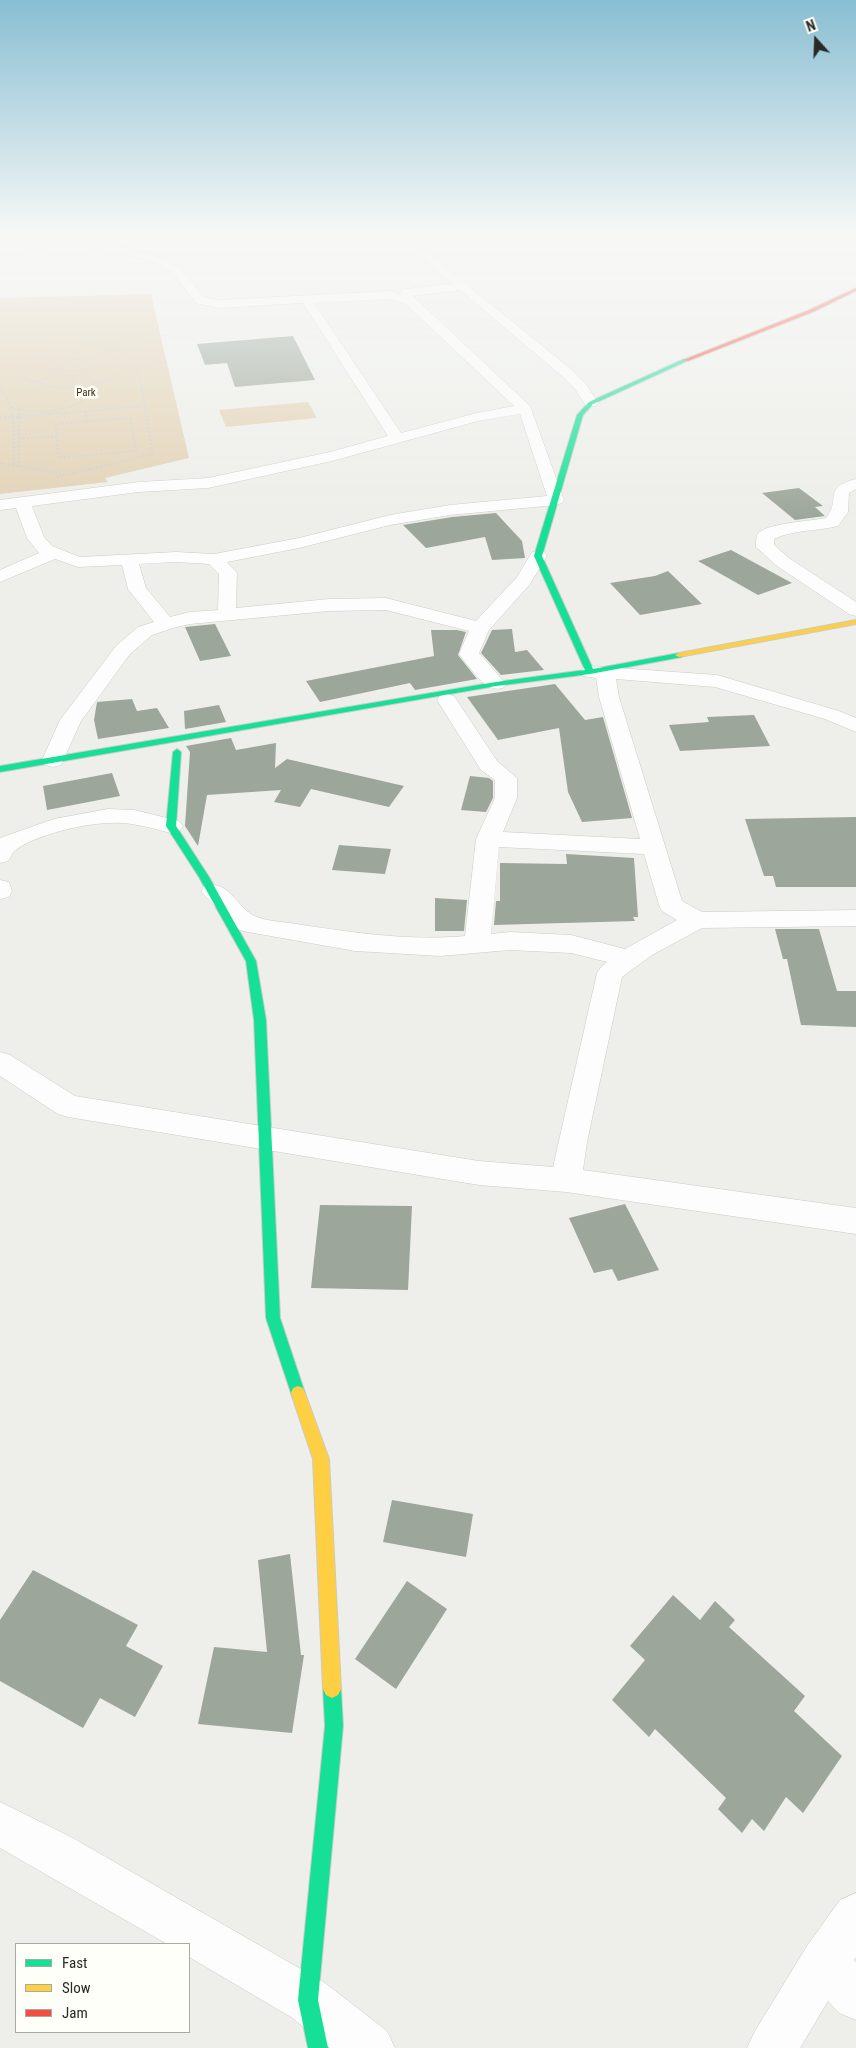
<!DOCTYPE html>
<html>
<head>
<meta charset="utf-8">
<style>
	body { margin:0 }
	#map { position:relative; width:856px; height:2048px; overflow:hidden; background:#eeefea; font-family:"Roboto Condensed",sans-serif }
	canvas { display:block }
	.legend { position:absolute; left:15px; top:1943px; width:175px; height:90px; box-sizing:border-box; background:#fdfff8; border:1px solid #a8aaa4; margin:0; padding:6px 9px; list-style:none; font-size:15px; color:#292a26 }
	.legend li { display:flex; align-items:center; gap:10px; height:25px }
	.legend b { width:25px; border:1px solid #a8aaa4 }
	.north { position:absolute; left:791px; top:15px; width:50px; height:50px; -webkit-text-stroke:4px #fdfff8; paint-order:stroke; rotate:340deg; font-size:14px; font-weight:700; line-height:20px; text-align:center; color:#292a26 }
	.north::after { content:''; display:block; margin:auto; width:18px; height:22px; background:#292a26; clip-path:polygon(50% 0,100% 100%,50% 72%,0 100%) }
</style>
</head>
<body>
<div id="map">
<canvas width="856" height="2048"></canvas>
<ul class="legend">
<li><b style="height:6px;background:#16e098"></b>Fast</li>
<li><b style="height:6px;background:#ffcf43"></b>Slow</li>
<li><b style="height:6px;background:#f24e42"></b>Jam</li>
</ul>
<div class="north">N</div>
</div>
<script>
const context = document.querySelector('canvas').getContext('2d');
context.lineJoin = 'round';
function paint(path, color) {
  context.fillStyle = color;
  context.fill(path, 'evenodd');
}
function stroke(path, color, width, dash) {
  context.strokeStyle = color;
  context.lineWidth = width;
  context.lineCap = dash ? 'butt' : 'round';
  context.setLineDash(dash || []);
  context.stroke(path);
}
function write(font, color, halo, rows, align = 'center') {
  context.font = font + ' "Roboto Condensed",sans-serif';
  context.lineWidth = 5;
  context.setLineDash([]);
  context.textBaseline = 'middle';
  context.strokeStyle = halo;
  context.fillStyle = color;
  for (const [text, x, y, turn = 0] of rows) {
    context.save();
    context.translate(x, y);
    context.rotate((+turn || 0) * Math.PI / 180);
    context.textAlign = isNaN(turn) ? turn : align;
    if (halo) context.strokeText(text, 0, 0);
    context.fillText(text, 0, 0);
    context.restore();
  }
}
paint(new Path2D(`
	M151 294 189 458 105 478 108 482 0 494V298Z
	M308 402 317 418 226 427 219 410Z`), '#e2d2b5');
paint(new Path2D(`
	M293 336 315 380 235 387 227 363 205 365 197 344Z
	M799 488 823 506 815 507 825 516 795 520 762 493Z
	M496 513 522 541 525 558 492 560 485 537 426 548 403 525 452 517Z
	M731 550 792 583 758 595 698 561Z
	M668 571 702 604 640 615 610 583 655 576Z
	M215 624 231 656 200 661 185 627Z
	M512 629 515 652 527 650 544 670 501 675 481 653 492 630Z
	M431 630H457L466 632 458 655 477 679 415 690 410 683 320 702 306 681 434 656Z
	M555 684 585 720 603 717 632 818 582 822 568 792 559 728 498 740 467 697Z
	M132 699 137 711 157 708 169 728 98 739 94 720 97 702Z
	M219 705 226 722 185 729 184 711Z
	M754 715 770 746 680 751 669 725 709 722 707 717Z
	M231 738 236 750 276 743 275 768 287 759 404 786 389 807 311 789 300 807 274 802 281 790 207 795 198 846 185 826 190 752 186 746Z
	M112 773 120 796 47 810 43 786Z
	M470 776 489 778 493 781V798L486 812 461 810Z
	M856 817V887H776L773 876H764L745 819Z
	M339 845 391 849 385 874 332 870Z
	M566 854 634 858 638 917H633L635 921 494 925 496 901H500V863L567 864Z
	M435 898 467 900 464 931H435Z
	M775 929H819L837 991H856V1027L801 1025 787 959H783Z
	M625 1204 659 1270 618 1281 612 1269 594 1273 569 1218Z
	M320 1205 412 1206 408 1290 311 1288Z
	M392 1500 473 1514 466 1557 383 1542Z
	M290 1554 301 1655H304L292 1733 198 1724 214 1647 267 1652 258 1560Z
	M33 1570 138 1625 126 1646 163 1666 135 1717 100 1698 83 1728 0 1681V1620Z
	M407 1581 447 1609 396 1689 355 1659Z
	M673 1595 700 1620 715 1601 735 1620 729 1627 805 1696 794 1711 842 1756 803 1813 786 1797 764 1831 752 1819 742 1833 718 1809 726 1798 655 1729 649 1737 612 1700 645 1660 630 1646Z`), '#9da69a');
const street = new Path2D(`
	M380 233H393L411 244 412 241 438 233H456L423 244 434 258 572 370 586 384 598 403 596 406H586L575 389 562 376 460 290 413 296 530 406 564 500 562 503 556 505 450 515 390 525 299 548 227 562 237 573 236 608 329 599 386 598 476 621 517 577 532 552 538 551 544 552 547 556 530 584 489 630 479 653 506 684 503 688C485 693 473 671 462 658L459 654 469 631 386 610 329 611 190 624 173 628 152 635 130 654 81 721 61 765 53 767 45 765 42 760 60 720 116 646 138 627 154 622 128 589 122 565 78 567 55 559 0 582V570L39 553 27 538 16 508 0 510V500L139 482 208 478 330 452 388 436 303 303 218 308 196 303 173 273 156 263 113 251 77 246 0 251V245L77 240 118 246 164 259 181 269 204 297 218 300 390 291 400 294 401 290 405 289 452 284 428 263ZM389 299 406 304 514 406 477 413 401 433 314 303ZM520 414 547 496 450 505 390 515 299 538 214 554 176 552 80 557 52 546 44 537 32 506 139 492 208 488 332 461 478 421ZM176 562 209 564 219 574 218 610 190 612 170 617 146 588 139 564Z
	M856 479V489L849 493 848 512 838 526C817 531 792 530 774 539V545L789 558 856 602V616L849 614 777 566 756 547C756 543 756 538 757 535 763 523 813 521 826 518 842 499 821 488 856 479Z
	M590 666 717 675 839 711 856 718V732L825 719 715 687 616 679 619 697 682 901 702 912 856 910V926L702 928 652 955 622 977 587 1142 583 1170 856 1208V1234L566 1192 479 1185 68 1117 58 1114 0 1076V1052L10 1055 75 1096 479 1161 553 1167 597 973 601 967 607 962 571 953 510 950 440 956 355 951 248 932 239 930 201 892 204 886C231 879 236 909 257 917 270 922 288 922 302 925 356 933 411 941 465 936L476 839 495 798V780L481 770 437 700 440 696 447 694 454 696 497 761 517 778V798L503 832 640 839 599 697 596 678 583 676 580 672 583 668ZM499 847 644 854 659 905 662 911 677 920 625 949 571 935 510 932 491 934Z
	M108 809 134 810 179 821 183 826 179 831 171 833C155 829 138 824 122 823 93 821 40 833 17 849 13 851 11 857 8 861L0 863V838L54 819Z
	M0 880 9 882 12 891 9 897 0 899Z
	M0 1802 71 1837 325 1983 387 2031 395 2048H330L291 2017 189 1957V1944H167L0 1848Z
	M856 1893V1957L854 1960 856 1962V2020L839 2013 828 2001 800 2048H747L755 2031 807 1946 840 1900Z`);
const fast = new Path2D(`
	M684 359 689 360 593 404 583 415 542 556 593 669 679 653H682V657L590 674 496 686 0 772V766L496 682 585 670 534 556 577 415 589 402Z
	M177 749 181 752 176 826 209 877 256 961 266 1020 280 1318 305 1393 303 1398 298 1400 293 1398 291 1393 266 1318 254 1020 246 961 199 877 166 826 173 752Z
	M332 1680 338 1683 341 1689 343 1726 318 2000 328 2048H308L298 2000 325 1726 323 1689 326 1683Z`);
const slow = new Path2D(`
	M856 620V624L679 657 675 655 679 653Z
	M298 1386 303 1388 305 1393 329 1459 341 1689 338 1695 332 1698 326 1695 323 1689 313 1459 291 1393 293 1388Z`);
const jam = new Path2D(`
	M856 288V291L813 312 688 361 683 360 809 310Z`);
stroke(street, '#cacbc7', 1);
stroke(fast, '#cacbc7', 2);
stroke(slow, '#cacbc7', 2);
stroke(jam, '#cacbc7', 2);
stroke(new Path2D(`
	M129 336 142 337 151 343C140 353 117 356 106 345L111 340Z
	M0 342 18 339 47 341 85 338 90 339 92 343 88 346
	M74 348 75 360
	M0 349 4 353 0 360
	M37 357 60 363
	M73 359 95 361 100 366C87 377 68 379 54 370L58 364Z
	M91 359 124 345
	M154 361 163 363 150 364Z
	M76 362H86L91 367 76 372 62 369 63 366Z
	M91 366 150 364
	M21 370 61 368
	M28 380 24 378 21 369C48 343 93 345 128 344L140 380
	M43 380 59 373
	M74 380 75 375
	M111 380 136 365`), '#cececd', 1, [2, 2]);
stroke(new Path2D(`
	M34 383 46 378
	M72 387 74 378
	M83 387 114 378
	M0 389C18 408 13 441 14 465
	M11 407C37 414 64 414 86 398L87 392 81 388 46 386 25 378
	M19 409V466
	M86 411 87 422
	M0 418 145 406
	M130 418 136 451 58 458 56 424Z
	M19 439 57 436
	M0 463 63 474
	M57 477 153 454 140 378`), '#cececd', 2, [2, 2]);
paint(street, '#fcfdfc');
paint(fast, '#16e098');
paint(slow, '#ffcf43');
paint(jam, '#f24e42');
const sky = context.createLinearGradient(0, 0, 0, 520);
sky.addColorStop(0, '#89bed3');
sky.addColorStop(0.45, '#f7f8f6');
sky.addColorStop(1, '#f7f8f600');
context.fillStyle = sky;
context.fillRect(0, 0, 856, 520);
write('11px', '#402f14', '#fdfff8', [
	["Park",86,393]
]);
</script>
</body>
</html>
